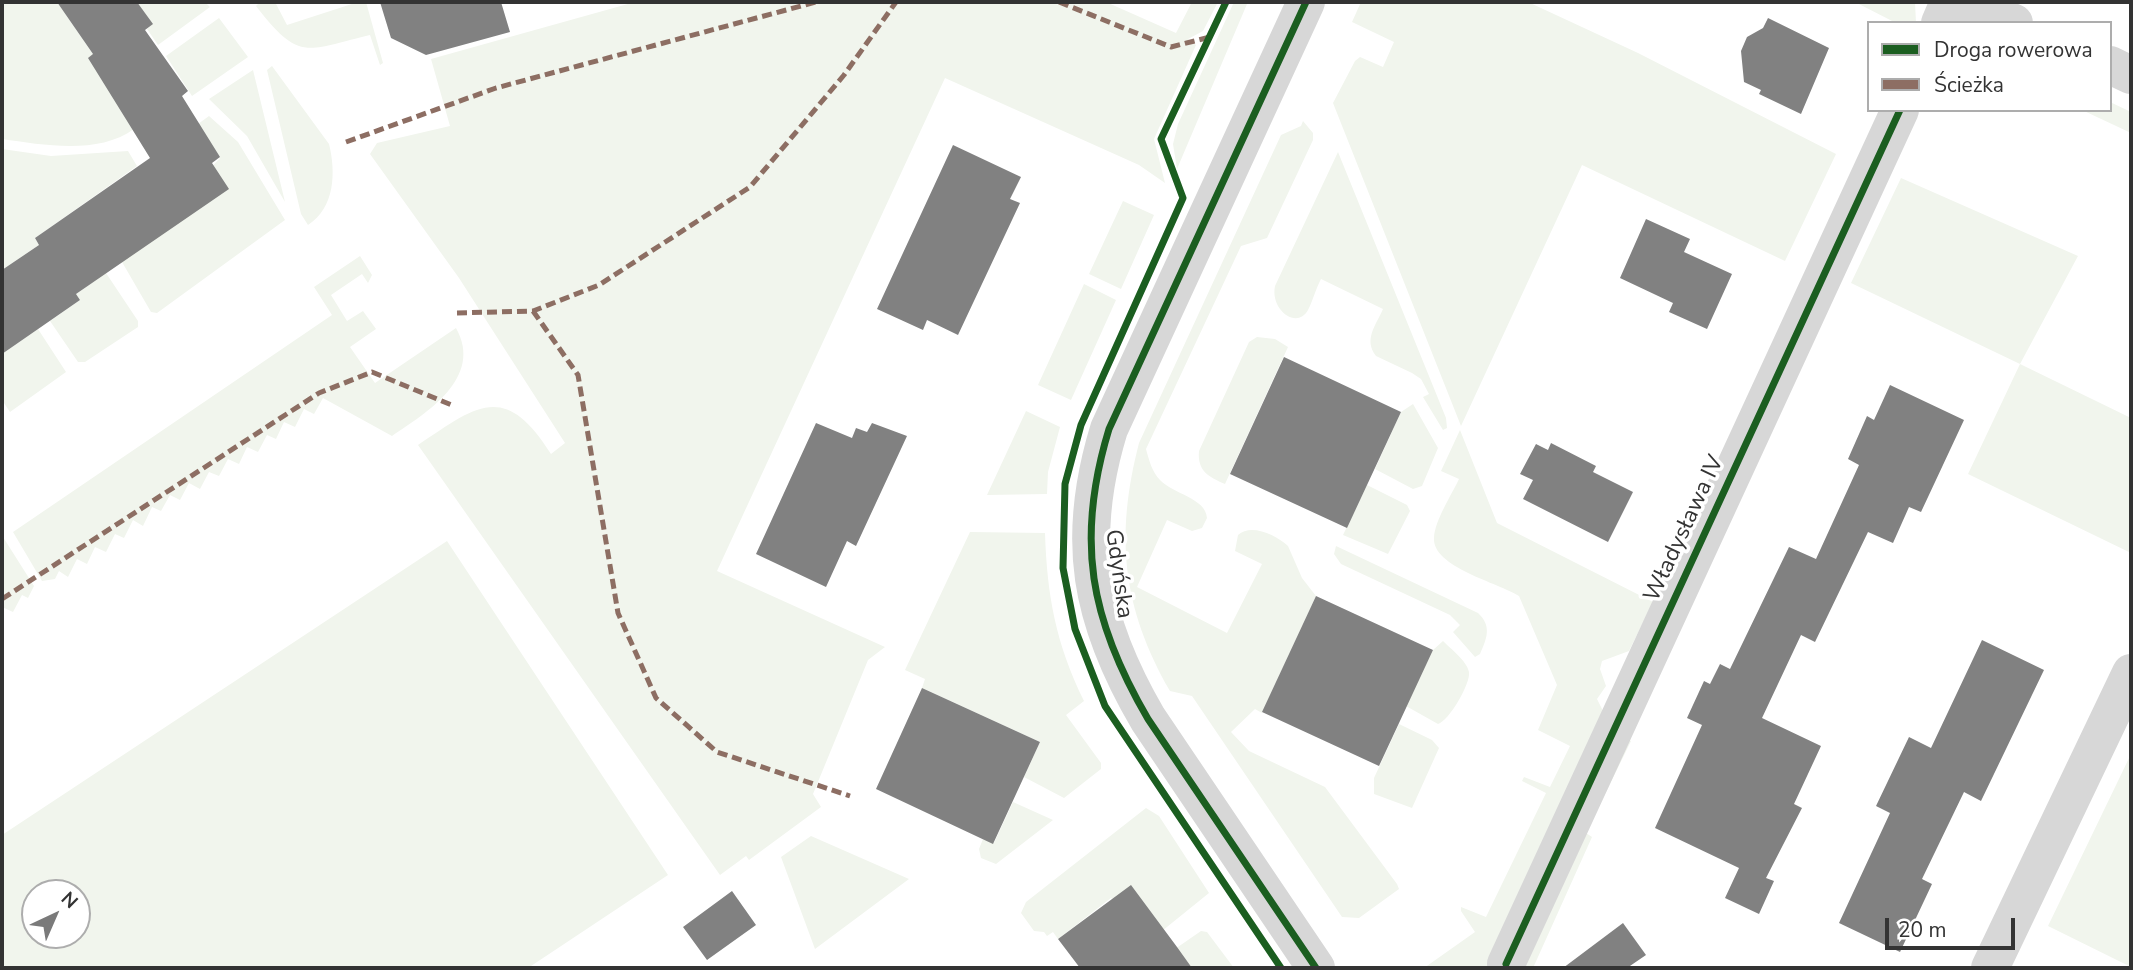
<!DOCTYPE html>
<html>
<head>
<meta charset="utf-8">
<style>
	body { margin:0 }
	#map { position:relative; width:2133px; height:970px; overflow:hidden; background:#fff; font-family:"Nunito Sans",sans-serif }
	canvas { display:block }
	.frame { position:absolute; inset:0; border:4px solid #333; pointer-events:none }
	.legend { position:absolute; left:1867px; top:21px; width:245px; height:91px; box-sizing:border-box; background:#fff; border:2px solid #adadad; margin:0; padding:9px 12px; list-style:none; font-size:21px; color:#333 }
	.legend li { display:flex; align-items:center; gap:14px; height:35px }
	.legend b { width:35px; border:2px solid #adadad }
	.north { position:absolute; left:21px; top:879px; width:70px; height:70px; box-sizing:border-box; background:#fff; border:2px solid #adadad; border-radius:50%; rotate:44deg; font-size:19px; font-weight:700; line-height:28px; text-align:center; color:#333 }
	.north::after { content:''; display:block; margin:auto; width:24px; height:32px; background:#7a7a7a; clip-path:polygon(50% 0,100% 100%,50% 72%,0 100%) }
	.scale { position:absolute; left:1885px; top:918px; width:130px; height:32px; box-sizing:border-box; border:4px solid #333; border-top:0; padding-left:9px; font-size:21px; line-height:24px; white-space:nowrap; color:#333; -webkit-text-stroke:5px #fff; paint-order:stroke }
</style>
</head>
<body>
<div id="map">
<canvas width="2133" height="970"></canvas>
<div class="frame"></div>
<ul class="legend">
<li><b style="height:9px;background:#1b5e20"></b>Droga rowerowa</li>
<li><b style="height:9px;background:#8d6e63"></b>Ścieżka</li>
</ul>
<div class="north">N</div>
<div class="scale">20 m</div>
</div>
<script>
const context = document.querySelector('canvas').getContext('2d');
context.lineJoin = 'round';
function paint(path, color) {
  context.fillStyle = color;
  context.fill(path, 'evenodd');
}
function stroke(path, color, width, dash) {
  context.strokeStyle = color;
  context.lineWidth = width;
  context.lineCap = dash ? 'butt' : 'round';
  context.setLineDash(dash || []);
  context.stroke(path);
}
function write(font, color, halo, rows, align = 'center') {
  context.font = font + ' "Nunito Sans",sans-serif';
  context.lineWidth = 7;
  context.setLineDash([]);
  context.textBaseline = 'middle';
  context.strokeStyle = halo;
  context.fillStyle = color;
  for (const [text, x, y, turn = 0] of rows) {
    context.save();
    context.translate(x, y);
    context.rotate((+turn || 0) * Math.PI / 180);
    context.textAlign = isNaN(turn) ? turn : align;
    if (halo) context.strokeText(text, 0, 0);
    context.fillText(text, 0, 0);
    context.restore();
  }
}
paint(new Path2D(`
	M2 2H57L93 54 134 129C98 155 44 145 2 139Z
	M137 2H205L210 7 158 45 147 29 152 24Z
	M260 2H275L287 25 358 2H366L383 63 380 65 370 35C306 50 300 63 256 6Z
	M635 2H1106L1176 33 1192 2H1218L1203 31 1188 39 1196 45 1154 139 1165 183 1139 165 945 78 717 571 885 647 868 660 813 794 821 807 749 860 746 856 720 875 418 445C477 405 505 381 551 454L565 443 459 278 370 154 377 143 450 126 431 59Z
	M1234 2 1247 4 1177 169 1173 144 1178 124Z
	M1361 2H1528L1638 53 1836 154 1785 261 1582 165 1461 426 1333 103 1355 61 1360 57 1383 67 1394 42 1352 22Z
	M1855 2H1915L1916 23H1896Z
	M219 18 248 57 192 96 166 56Z
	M272 66 329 144C336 172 335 208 308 225L301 214 267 70Z
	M253 70 285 202 247 136 209 99Z
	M2110 102 2131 112V133L2082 110H2110Z
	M209 116 238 142 285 220 157 313 151 312 122 262 220 158 198 124Z
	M1303 121 1313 133V140L1267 238 1241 246 1146 449C1149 460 1152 472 1160 480 1173 494 1206 498 1207 518L1202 528 1192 531 1167 520 1137 587 1227 633 1262 564 1235 551 1238 535C1251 523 1276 535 1288 546L1302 578 1316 596 1262 713 1255 709 1231 732 1249 751 1325 787 1397 884 1399 889 1359 918 1342 917 1192 696 1170 691C1122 607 1115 536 1139 443L1281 135 1301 126Z
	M2 149 51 156 128 151 137 166 35 238 39 245 2 270Z
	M1338 152 1446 418 1447 428 1443 430 1423 397 1429 394 1421 379 1412 373 1376 356C1363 340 1376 325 1383 309L1321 279C1316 288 1312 303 1308 310 1297 330 1270 310 1275 286Z
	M1901 178 2078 256 2020 364 2131 418V553L1968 474 2020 364 1851 283Z
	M1123 201 1154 215 1121 289 1089 274Z
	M360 256 372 275 368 283 362 274 331 295 347 321 363 311 376 329 350 347 375 383 456 328C484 378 426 413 392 436L323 398 314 414 304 409 295 427 284 422 276 439 267 435 258 452 247 447 239 464 228 459 219 476 209 472 200 489 189 483 180 500 170 495 161 511 152 507 143 526 133 520 124 538 115 534 106 552 95 547 87 564 77 559 68 577 59 571 55 579 42 581 13 532 332 315 314 287Z
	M106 273 138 321V327L85 362H78L50 321 80 300 76 294Z
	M1084 284 1116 300 1071 400 1038 385Z
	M38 329 66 372 10 412 2 400V354Z
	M1257 337 1275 339 1288 347 1225 484C1209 477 1197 471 1199 451L1249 342Z
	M1413 404 1438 448 1422 486 1413 489 1375 469 1401 412Z
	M1026 411 1060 427 1048 472 1047 494 987 495Z
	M1460 430 1497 523 1653 602 1629 651 1602 661 1600 669 1606 686 1597 699 1603 711 1498 968H1424L1475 932 1461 911V907L1486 917 1546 793 1522 781 1524 777 1550 787 1570 746 1538 730 1557 685 1519 596C1499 583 1432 567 1434 538 1435 520 1451 496 1459 479L1441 471Z
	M1367 485 1407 505 1410 511 1388 554 1343 535Z
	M970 532 1045 533C1047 596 1056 644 1084 701L1066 715 1101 763V769L1064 798 1024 777 1040 742 922 688 925 679 905 670Z
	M3 537 34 586 28 598 22 595 13 612 2 607Z
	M447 541 668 875 528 968H2V835ZM35 893H77V935H35Z
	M1336 546 1478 613C1492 626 1487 638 1480 654L1475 657 1453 632 1460 625 1450 615 1341 564 1334 554Z
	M1443 641C1451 649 1467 661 1469 672 1471 683 1449 721 1438 724L1406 706 1433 650Z
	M1399 724 1432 740 1439 748 1412 808 1374 794V778Z
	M1623 738 1631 741 1586 833 1592 837 1533 968H1513Z
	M2131 754V967L2048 926Z
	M1013 802 1053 820 996 864 981 858 979 849 983 839 994 843Z
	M1146 808 1159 816 1209 893 1162 931 1111 898 1058 939 1053 932 1047 936 1044 932 1034 931 1021 913 1026 902Z
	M811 836 909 879 815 949 781 857Z
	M1201 931 1207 932 1234 968H1192L1175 949Z`), '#f1f5ed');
paint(new Path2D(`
	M57 2H137L153 24 145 30 188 91 182 96 220 157 212 163 229 189 76 294 80 300 2 354V270L39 245 35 238 150 158 88 58 93 54Z
	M380 2H501L510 32 426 55 391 38Z
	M1768 18 1829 48 1801 114 1759 94 1761 90 1744 82 1741 51 1747 37 1763 28Z
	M953 145 1021 177 1010 199 1020 203 958 335 927 320 923 330 877 309Z
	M1646 219 1690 239 1684 252 1732 274 1707 329 1669 312 1673 303 1620 278Z
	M1284 357 1401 412 1347 528 1230 474Z
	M1890 385 1964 420 1921 512 1909 507 1893 543 1868 532 1815 642 1801 635 1762 718 1821 746 1794 804 1802 808 1766 878 1774 881 1759 914 1725 898 1739 868 1655 828 1702 725 1687 718 1704 681 1710 684 1720 664 1730 669 1789 547 1816 559 1859 465 1848 459 1867 416 1874 420Z
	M816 423 852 438 856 428 867 432 872 423 907 436 856 546 847 541 826 587 756 554Z
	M1551 443 1596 466 1593 472 1633 492 1608 542 1523 499 1533 480 1520 474 1536 444 1548 450Z
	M1316 596 1433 650 1379 766 1262 712Z
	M1982 640 2044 670 1981 801 1964 792 1922 879 1932 884 1900 952 1839 923 1890 813 1876 806 1909 737 1931 748Z
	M922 688 1040 742 993 844 876 789Z
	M1131 885 1177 947 1192 968H1080L1058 939Z
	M732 891 756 925 707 960 683 927Z
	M1623 923 1646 955 1627 968H1563Z`), '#818181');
stroke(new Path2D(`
	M1966 2 2014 23
	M1940 23 1949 2
	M2110 65 2131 75
	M1506 964 1900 110
	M1990 968 2131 673`), '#d7d7d7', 38);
stroke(new Path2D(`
	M1306 2 1109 429C1075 540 1090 620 1148 719L1316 968`), '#d7d7d7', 38);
stroke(new Path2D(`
	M1059 2 1171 47 1210 37
	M346 142 496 88 816 2
	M533 311 578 375 618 613 656 698 717 752 850 796
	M457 313 533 311 599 285 750 187 844 75 896 2
	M2 599 319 393 372 372 454 406`), '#8d6e63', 5, [10, 5]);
stroke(new Path2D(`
	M1226 2 1161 139 1183 198 1081 425 1065 484 1063 568 1075 629 1105 706 1281 968
	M1306 2 1109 429C1075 540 1090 620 1148 719L1316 968
	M1506 964 1900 110`), '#1b5e20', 7);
write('23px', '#333', '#fff', [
	["Władysława IV",1685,529,-65],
	["Gdyńska",1118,574,82]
]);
</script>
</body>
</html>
